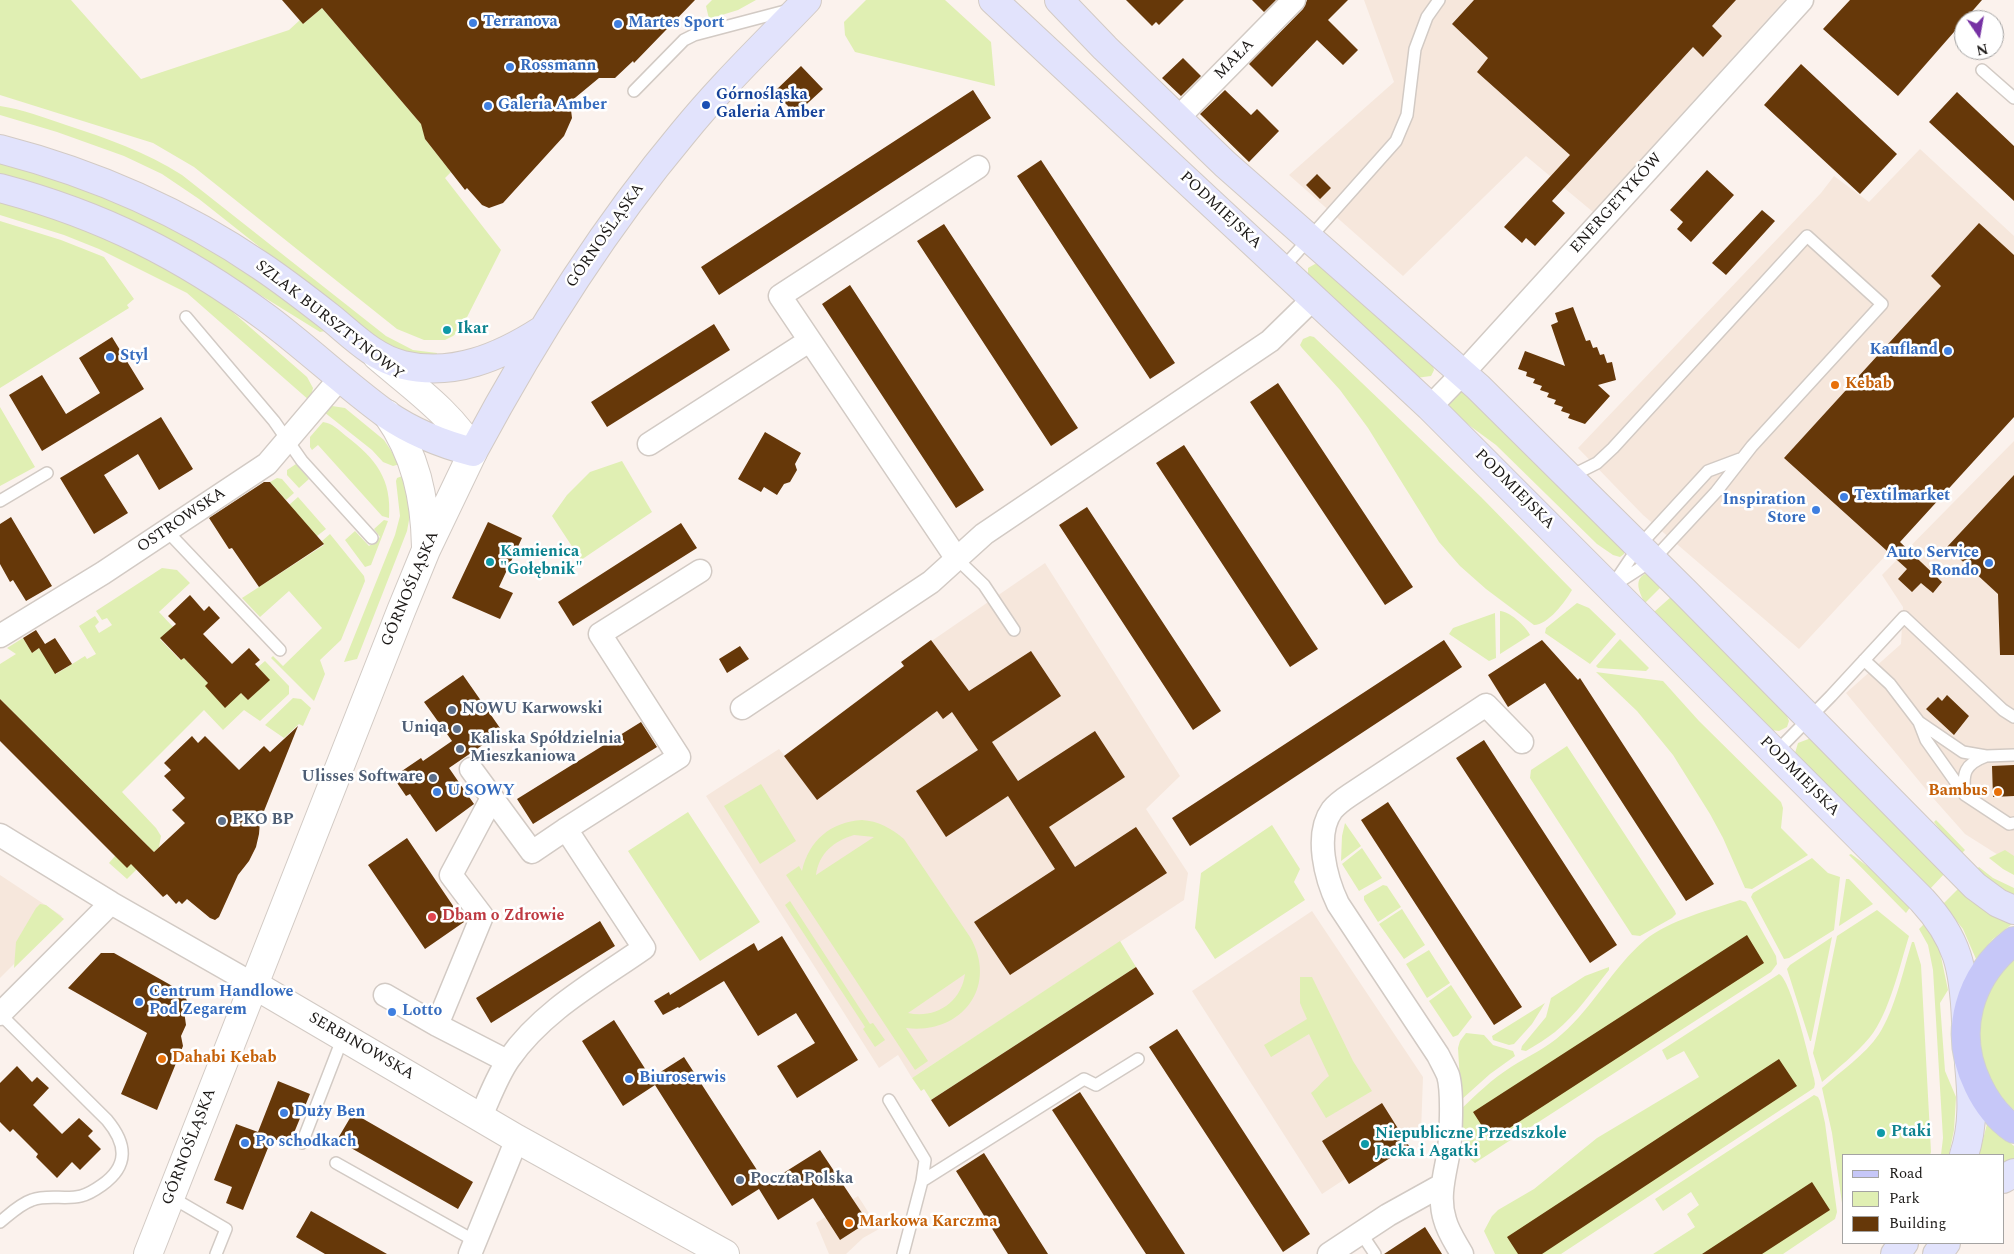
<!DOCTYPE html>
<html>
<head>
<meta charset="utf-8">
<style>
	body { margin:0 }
	#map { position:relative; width:2014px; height:1254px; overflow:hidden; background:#fbf2ed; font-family:Spectral,serif }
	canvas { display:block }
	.legend { position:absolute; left:1842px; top:1154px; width:162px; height:90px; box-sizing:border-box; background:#fff; border:1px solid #a4a3a2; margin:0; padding:6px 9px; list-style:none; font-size:15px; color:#1b1816 }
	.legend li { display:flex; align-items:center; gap:10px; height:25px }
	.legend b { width:25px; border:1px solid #a4a3a2 }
	.north { position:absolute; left:1954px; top:10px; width:50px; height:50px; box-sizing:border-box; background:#fff; border:1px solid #a4a3a2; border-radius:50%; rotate:168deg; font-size:14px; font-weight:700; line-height:20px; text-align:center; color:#1b1816 }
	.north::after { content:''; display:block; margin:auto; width:18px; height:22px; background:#7631a4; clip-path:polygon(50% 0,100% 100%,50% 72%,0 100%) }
</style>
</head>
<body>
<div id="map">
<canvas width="2014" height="1254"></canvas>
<ul class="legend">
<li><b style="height:6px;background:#c6c7f8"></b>Road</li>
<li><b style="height:14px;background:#e0efb3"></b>Park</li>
<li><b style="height:14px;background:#663809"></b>Building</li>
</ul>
<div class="north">N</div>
</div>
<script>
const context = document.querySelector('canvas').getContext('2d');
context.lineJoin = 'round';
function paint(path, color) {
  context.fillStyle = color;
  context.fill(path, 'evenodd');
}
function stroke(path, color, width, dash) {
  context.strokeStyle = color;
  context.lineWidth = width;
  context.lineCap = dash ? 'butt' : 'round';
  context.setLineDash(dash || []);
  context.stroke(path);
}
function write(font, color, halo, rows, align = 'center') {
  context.font = font + ' Spectral,serif';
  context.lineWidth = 5;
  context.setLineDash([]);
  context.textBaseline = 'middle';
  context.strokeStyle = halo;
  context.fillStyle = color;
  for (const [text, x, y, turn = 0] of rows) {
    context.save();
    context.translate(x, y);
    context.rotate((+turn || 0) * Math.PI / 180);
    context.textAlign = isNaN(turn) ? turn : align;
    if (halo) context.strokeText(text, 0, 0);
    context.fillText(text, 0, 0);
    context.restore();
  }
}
paint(new Path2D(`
	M1364 0H1785L1593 212 1526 156 1403 276 1289 175 1394 82Z
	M1920 149 2014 236V417L1799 649 1643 515 1578 448 1821 193 1834 176 1869 202Z
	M2014 441V865L1965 834 1934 799 1846 693 1901 644 1903 607 1882 575Z
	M1045 563 1180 776 1146 809 1188 873 1184 900 912 1078 898 1055 879 1068 706 796 779 749 785 756 904 666 901 662Z
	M0 875 62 916 0 978Z
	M1312 911 1423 1077 1421 1132 1407 1141 1409 1146 1349 1184 1345 1179 1322 1194 1192 991Z
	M858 1196 879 1229 863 1238 846 1254H829L816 1223Z`), '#f6e7dc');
paint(new Path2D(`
	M0 0H71L141 79 289 30 300 20 303 24 322 8 422 125 425 139 451 172 445 178 501 250 461 329 453 336 445 340H424L397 329 194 167 153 143 0 95Z
	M712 0H756L738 10 709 19 706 6Z
	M866 0H945L991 42 995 86 855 52 845 35 844 22Z
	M0 106C22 109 45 118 66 125 106 138 146 152 182 175L386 336 413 350 437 353V364L391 351 199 199 162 174 124 156 57 132 0 115Z
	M0 160 144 212 262 280 325 331 320 332 199 257 0 177Z
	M0 199 123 243 212 294 307 377 313 388 310 401 187 293 99 249 64 235 0 215Z
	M0 221 61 240 104 257 134 299 127 305 129 308 0 388Z
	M1315 264 1320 265 1432 362 1434 370 1431 376 1416 378 1308 277V268Z
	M1310 336 1314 337 1481 497 1572 590C1565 602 1548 625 1534 625L1486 589 1460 566 1439 542 1368 428 1340 390 1302 348 1300 345 1303 339Z
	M1464 391 1624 551V554L1620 557 1613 555 1597 544 1496 445 1451 412 1449 404 1457 393Z
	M332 406 345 408 384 440 400 464 393 466 383 462 372 450 324 412Z
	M0 407 35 467 0 486Z
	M323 422C332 423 339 430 346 436 376 459 392 479 389 518L382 516 318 445 312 450 310 447V437Z
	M622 461 652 512 581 560 552 516 567 495 590 472Z
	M296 464 309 479 299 488 287 475V470Z
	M405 475 411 509 407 531 357 659 344 662 395 535 400 516 396 481 397 478Z
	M277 478 282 479 294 493 286 500 270 482Z
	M298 497 326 529 317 536 289 505Z
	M384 520 388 521 371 565 365 567 345 540 355 531 369 546 380 537 374 529Z
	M330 534 364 576 365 581 341 640 320 660 325 674 314 701 271 658 273 656 283 666 322 628 289 591 260 617 242 598 324 545 322 541Z
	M162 568 177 570 190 583 159 612 173 627 160 639 180 660 184 658 208 683 237 689 248 700 269 680 258 667 265 661 289 686V694L260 721 244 710 223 730 204 710 122 792 156 828 161 836 159 847 127 879 109 863 115 856 148 846 0 699V664L16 654 7 648 23 638 32 653 39 648 56 674 85 656 87 659 96 654 79 626 95 616 99 622 95 626 99 633 112 625 107 618 102 620 96 611Z
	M1645 574 1651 575 1662 586 1645 603C1640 594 1633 580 1645 574Z
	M1672 596 1784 709 1789 721 1787 727 1779 731 1771 730 1654 612Z
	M1577 603 1589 608 1616 634 1590 664 1545 633 1546 628Z
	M1500 611C1509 611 1526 626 1530 635L1500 654Z
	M1495 613 1496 658 1489 661 1449 634 1453 628Z
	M1620 639 1649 668 1646 671 1598 668 1596 666Z
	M1596 672 1663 681 1699 721 1781 802 1783 808 1781 828 1808 855 1752 889 1745 888 1723 838 1710 814 1673 755 1637 711Z
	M293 698 301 699 311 708 303 726 299 724 284 738 265 725Z
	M1811 738 1945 873 1929 890 1798 760 1795 753 1798 743Z
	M1567 746 1675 911 1676 914 1672 918 1640 936 1632 935 1530 778 1531 770Z
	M761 784 796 841 760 864 724 806Z
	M688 812 760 922 700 961 628 851Z
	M862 820C878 821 891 828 904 839L970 937C999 987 961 1035 906 1028L928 1061 915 1070 786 875 799 866 802 871C809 840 831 822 862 820ZM854 835 874 837 816 875C819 853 834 841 854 835ZM965 974C961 1003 935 1019 908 1013Z
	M1936 820 1965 850 1960 855 1934 822Z
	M1345 823 1361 846 1341 861 1342 836Z
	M1272 825 1300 869 1294 882 1305 900 1215 959 1195 928 1201 873Z
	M1362 848 1382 878 1359 891 1342 864Z
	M2005 850 2014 856V875L2003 869 1989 858Z
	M1851 854 1886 880 1911 906 1906 913 1849 855Z
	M1812 858 1828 873 1840 877 1834 930 1789 958 1784 959 1751 897 1753 893Z
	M1979 867 1993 878 2014 888V896L1998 888 1976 870Z
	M1846 879H1849L1873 904 1839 926Z
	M1383 885 1387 886 1401 907 1378 922 1364 900V896Z
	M1959 888C1975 904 1991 914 2012 924L1993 939 1976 959 1963 929 1943 904Z
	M1740 900 1746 902 1776 956 1777 964 1771 972 1475 1163 1464 1154 1461 1109C1477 1094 1492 1079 1511 1067 1528 1056 1547 1048 1562 1034 1594 1006 1613 967 1645 940 1668 921 1712 909 1740 900Z
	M790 901 870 1024 873 1023 885 1040 875 1047 863 1029 865 1027 785 905Z
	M40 904 46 905 64 919 14 968 16 942 36 908Z
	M1402 909 1425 945 1404 959 1379 924Z
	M1877 910 1909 936C1900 965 1889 1014 1870 1037 1856 1054 1838 1068 1822 1082L1813 1053 1837 936Z
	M1926 922 1940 952 1948 990 1940 1003 1945 1071 1956 1097 1954 1130 1949 1155H1941L1943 1138 1933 970 1928 945 1919 929Z
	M1832 937 1811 1041H1810L1787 969 1790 965Z
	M1120 941 1136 967 931 1100 924 1089 921 1091 912 1078Z
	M1912 942H1914L1921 965 1931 1152 1930 1155H1843V1210L1832 1133 1822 1088C1841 1071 1865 1055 1879 1034 1895 1009 1903 971 1912 942Z
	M1429 950 1450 983 1427 998 1406 964Z
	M2014 958V1110C1966 1064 1970 1004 2014 958Z
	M1609 967V970C1592 991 1576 1015 1555 1032 1546 1039 1536 1045 1526 1051L1521 1050 1522 1046 1546 1017 1551 998 1585 976Z
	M1779 974C1791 979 1810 1062 1814 1078L1815 1084 1814 1088 1561 1254H1495L1484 1231 1492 1216 1498 1210 1534 1189 1597 1138 1699 1077 1684 1051 1667 1060 1662 1050Z
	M1300 977H1312L1353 1061 1372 1091 1326 1118 1311 1093C1318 1088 1321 1082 1329 1076L1309 1034 1271 1057 1264 1045 1307 1019 1300 1003Z
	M1451 985 1472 1017 1458 1035 1453 1037 1429 1001Z
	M1545 1003 1532 1024 1514 1044 1509 1045 1493 1040 1492 1036Z
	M1466 1033 1484 1035 1493 1045 1513 1051 1515 1056 1490 1074 1461 1100 1458 1048 1460 1041Z
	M1814 1095 1818 1097 1820 1101 1825 1123 1837 1212 1835 1219 1783 1254H1653L1695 1227 1687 1214 1699 1205 1691 1192 1663 1211 1655 1199Z
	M1987 1124 2014 1146V1158L2003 1164V1155H1979Z`), '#e0efb3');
paint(new Path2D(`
	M282 0H695L634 63 633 61 615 78H599L570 102 572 118 564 136 503 203 489 208 482 205 467 188 465 190 425 139 421 124 322 8 303 24Z
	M1126 0H1184L1159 25 1156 22 1152 26Z
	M1252 0H1276L1264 12Z
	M1307 0H1348L1328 20 1358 50 1343 65 1317 40 1272 87 1249 64 1303 9Z
	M1474 0H1736L1712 26 1722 36 1703 57 1693 47 1552 201 1565 213 1535 246 1526 238 1522 243 1504 227 1570 155 1477 72 1488 58 1452 24Z
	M1850 0H1982L1898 96 1823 29Z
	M1183 58 1201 76 1181 96 1162 78Z
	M1801 64 1897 154 1860 194 1764 105Z
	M801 66 823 89 796 114 774 92Z
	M973 90 991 118 719 295 701 267Z
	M1225 90 1251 115 1257 109 1279 131 1249 162 1200 114Z
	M1957 92 2014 146V201L1929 122Z
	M1041 160 1175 363 1150 379 1017 176Z
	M1707 170 1734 195 1691 242 1677 229 1683 222 1670 210Z
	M1317 174 1331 188 1320 199 1306 185Z
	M1762 210 1775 221 1726 275 1712 263Z
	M1979 223 2014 255V417L1900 542 1942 582 1933 593 1921 583 1912 592 1898 579 1907 569 1784 458 1941 286 1931 276Z
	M944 224 1078 428 1051 446 917 241Z
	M850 285 984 490 956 508 822 304Z
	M1573 307 1586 341 1590 340 1593 348 1597 347 1600 355 1604 354 1607 363 1612 362 1616 380 1598 385 1610 396 1585 424 1568 418 1570 414 1561 411 1563 407 1554 404 1556 400 1547 397 1549 393 1540 390 1542 386 1533 383 1535 379 1526 376 1527 372 1518 369 1525 351 1565 366 1551 325 1558 322 1555 313Z
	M714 324 730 350 607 427 591 402Z
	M112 337 144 389 42 451 9 395 42 375 66 414 100 393 79 358Z
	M1278 383 1413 587 1385 605 1250 402Z
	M161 417 193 469 159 490 138 454 104 475 128 513 94 534 60 478Z
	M765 432 801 453 795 464 797 470 790 482 784 484 777 495 764 487 761 492 738 479Z
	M1184 445 1318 649 1290 667 1156 463Z
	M2014 475V655H2000L1998 594 1947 547Z
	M264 482H270L324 544 259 587 232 548 229 549 209 518Z
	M1087 507 1221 711 1193 730 1059 525Z
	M11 517 52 586 26 601 13 580 10 582 0 564V524Z
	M488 522 522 538 499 587 513 593 500 619 452 598Z
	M681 523 697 548 573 626 558 602Z
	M190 595 204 611 209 606 220 618 203 634 232 664 249 648 260 660 255 664 270 680 248 700 241 693 225 708 205 686 208 683 184 658 181 660 160 638 176 624 168 616Z
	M36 630 45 644 55 638 72 664 55 674 39 648 32 653 23 638Z
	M931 640 969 691 1031 651 1061 696 992 742 1018 781 1095 731 1125 777 1049 827 1075 867 1136 827 1167 873 1010 975 974 922 1055 869 1008 796 946 837 916 791 978 750 952 712 943 719 937 711 817 800 784 756 904 666 901 662Z
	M1444 640 1462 667 1190 846 1172 818Z
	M1542 640 1578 680 1580 678 1714 884 1686 901 1545 683 1508 707 1488 675Z
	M740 646 749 659 727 673 719 659Z
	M463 675 500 728 485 738 487 742 449 768 474 804 436 832 410 794 406 796 393 777 421 758 423 761 452 741 424 702Z
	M1947 695 1969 716 1954 735 1926 709 1938 697 1942 701Z
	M0 699 154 852 185 823 172 810 185 798 164 776 171 770 164 763 192 736 198 743 205 736 239 770 264 746 270 752 298 726 260 821 259 834 256 847 249 861 238 875 219 917 215 920 210 918 187 899 182 904 179 901 176 904 167 894 163 897 131 864 127 868 0 741Z
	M641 722 657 747 533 824 517 799Z
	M1484 740 1617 945 1590 963 1456 758Z
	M2014 765V796L1993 797 1992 766Z
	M1388 802 1522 1007 1494 1025 1361 820Z
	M407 838 464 922 425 949 368 865Z
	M600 921 615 946 491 1023 476 998Z
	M1747 935 1764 963 1491 1140 1473 1112Z
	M782 936 858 1060 797 1098 777 1066 815 1043 796 1013 758 1036 724 981 679 1008 678 1007 663 1015 654 1001 669 992 670 995 754 943 758 951Z
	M101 953H114L183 992 188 1003 184 1011 186 1025 181 1036 183 1046 157 1110 121 1094 147 1033 68 988Z
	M1136 967 1154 994 949 1127 931 1100Z
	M614 1020 651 1078 684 1057 766 1184 820 1150 868 1222 840 1240 813 1198 778 1220 759 1189 732 1206 655 1085 623 1106 582 1041Z
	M1177 1029 1310 1234 1283 1252 1149 1047Z
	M1779 1059 1797 1086 1542 1254H1518L1507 1237Z
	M17 1066 32 1082 37 1077 49 1088 33 1105 62 1134 79 1118 93 1131 88 1136 101 1149 80 1170 72 1162 57 1178 36 1157 38 1154 13 1129 10 1132 0 1122V1083Z
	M278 1081 310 1094 289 1145 272 1138 243 1210 226 1203 232 1187 214 1180 236 1124 258 1132Z
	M1080 1092 1185 1254H1146L1052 1110Z
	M1382 1103 1409 1146 1349 1184 1322 1141Z
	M353 1113 473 1182 458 1209 337 1140Z
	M984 1153 1048 1254H1008L956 1171Z
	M1812 1182 1830 1210 1762 1254H1702Z
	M311 1211 387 1254H325L296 1237Z
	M1425 1227 1442 1254H1384Z`), '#663809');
const service = new Path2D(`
	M1982 70 2014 98
	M634 91 684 40 694 35 789 10
	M1282 269 1396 141 1407 115 1415 49 1427 17 1439 0
	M186 317 274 421 302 461 372 538
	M1569 477 1597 463 1613 448 1807 236 1882 304 1752 446 1716 492 1653 560 1611 587
	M0 501 47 473
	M167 531 280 650
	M957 559 984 585 1014 630
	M1614 583 1639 546 1708 471 1740 459
	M1864 660 1890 684 1919 722 1926 740 1965 795 2009 824 2014 823
	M1919 722 1963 752 1986 756 2014 755
	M1775 753 1831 696 1904 617 2003 710 2014 717
	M1965 794C1962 773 1965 764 1986 756
	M889 1100 925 1160 922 1181 903 1254
	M302 1143 343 1037
	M336 1163 475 1241
	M922 1181 1084 1079 1096 1085 1138 1059
	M171 1197 226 1229 216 1254
	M0 1222C10 1214 20 1204 32 1200 48 1194 65 1200 81 1196 89 1194 95 1190 102 1185 129 1166 127 1144 107 1120L0 1014
	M1361 1233 1375 1254`);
const minor = new Path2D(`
	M1177 119 1294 0
	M1430 407 1463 373 1802 0
	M649 444 809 341
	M957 559 780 296 978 167
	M0 636 103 573 267 464 341 377
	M742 708 931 582 984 534 1270 341 1314 298
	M471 769 532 852 566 829
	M0 835 111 903 253 984
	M385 995 437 1025 507 1061
	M0 1014 111 903
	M437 1025 482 916 451 875 492 798
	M480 1118C489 1099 497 1076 509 1059 542 1011 597 981 644 948L566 829 679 757 600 634 700 571
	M470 1254 517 1139
	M1329 1254 1388 1215 1442 1185
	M1462 1254C1456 1243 1448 1232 1445 1220 1438 1199 1444 1177 1448 1156 1451 1139 1453 1091 1448 1075 1445 1068 1441 1061 1438 1055L1338 904C1326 879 1314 835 1332 810 1337 804 1344 799 1350 795L1486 705 1522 742`);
const tertiary = new Path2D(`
	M387 414C416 455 425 498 426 547
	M253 984 517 1139 725 1254
	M148 1254 401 611 426 550 473 452C454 415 408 383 377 356`);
const secondary = new Path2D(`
	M993 0 1430 407 1922 900C1958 939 1964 969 1966 1021
	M1059 0 1105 48 1225 164 1478 387 1686 593 1975 886 1998 903 2014 910
	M0 149C93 173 182 212 261 266 285 282 308 300 331 318 353 336 374 358 403 365 453 377 500 357 542 330
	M0 188C102 215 183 256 268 319 308 349 346 385 386 414 412 432 442 444 473 452 533 340 601 231 683 133 721 86 765 44 807 0
	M1964 1155C1974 1125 1972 1095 1969 1064
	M2003 1179 2014 1173
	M1895 1254 1904 1243
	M1937 1254 1946 1243`);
const primary = new Path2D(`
	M2014 941C1969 976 1952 1032 1978 1085 1986 1102 1998 1118 2014 1129`);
stroke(service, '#d2cac4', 14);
stroke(minor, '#d2cac4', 25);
stroke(tertiary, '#d2cac4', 30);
stroke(secondary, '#d2cac4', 30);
stroke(primary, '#d1d1d0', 30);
stroke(service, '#fff', 11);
stroke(minor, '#fff', 22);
stroke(tertiary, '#fff', 28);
stroke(secondary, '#e2e3fc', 28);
stroke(primary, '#c6c7f8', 28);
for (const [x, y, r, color] of [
	[473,23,5,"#3f7fe0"],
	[618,24,5,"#3f7fe0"],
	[510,67,5,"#3f7fe0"],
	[706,105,5,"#1a4fb4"],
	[488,106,5,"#3f7fe0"],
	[447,330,5,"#0f9aa8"],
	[1948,351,5,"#3f7fe0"],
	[110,357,5,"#3f7fe0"],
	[1835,385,5,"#e8710a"],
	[1844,497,5,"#3f7fe0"],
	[1816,510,5,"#3f7fe0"],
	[490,562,5,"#0f9aa8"],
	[1989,563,5,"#3f7fe0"],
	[452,710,5,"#5c6f8a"],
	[457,729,5,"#5c6f8a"],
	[460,749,5,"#5c6f8a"],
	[433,778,5,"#5c6f8a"],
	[437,792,5,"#3f7fe0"],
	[1998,792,5,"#e8710a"],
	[222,821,5,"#5c6f8a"],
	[432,917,5,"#e0444e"],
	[139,1002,5,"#3f7fe0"],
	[392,1012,5,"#3f7fe0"],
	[162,1059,5,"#e8710a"],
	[629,1079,5,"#3f7fe0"],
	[284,1113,5,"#3f7fe0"],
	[1881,1133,5,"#0f9aa8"],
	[245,1143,5,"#3f7fe0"],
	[1365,1144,5,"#0f9aa8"],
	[740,1180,5,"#5c6f8a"],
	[849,1223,5,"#e8710a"]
]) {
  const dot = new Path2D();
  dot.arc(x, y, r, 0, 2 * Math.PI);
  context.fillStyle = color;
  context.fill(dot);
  stroke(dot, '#fff', 2);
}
write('bold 16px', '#366cbe', '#fff', [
	["Terranova",483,23],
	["Martes Sport",628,24],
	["Rossmann",520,67],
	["Galeria Amber",498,106],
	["Kaufland",1938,351,"right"],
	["Styl",120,357],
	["Textilmarket",1854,497],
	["Inspiration",1806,501,"right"],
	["Store",1806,519,"right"],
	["Auto Service",1979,554,"right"],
	["Rondo",1979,572,"right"],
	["U SOWY",447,792],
	["Centrum Handlowe",149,993],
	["Pod Zegarem",149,1011],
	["Lotto",402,1012],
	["Biuroserwis",639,1079],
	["Duży Ben",294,1113],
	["Po schodkach",255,1143]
], 'left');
write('16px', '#1b1816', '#fff', [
	["MAŁA",1235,60,-46],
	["ENERGETYKÓW",1617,204,-48],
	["PODMIEJSKA",1220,211,43],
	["GÓRNOŚLĄSKA",606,236,-55],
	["SZLAK BURSZTYNOWY",329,321,38],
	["PODMIEJSKA",1514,490,45],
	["OSTROWSKA",182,521,-34],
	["GÓRNOŚLĄSKA",411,589,-67],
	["PODMIEJSKA",1799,777,45],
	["SERBINOWSKA",361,1047,30],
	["GÓRNOŚLĄSKA",190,1147,-69]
]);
write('bold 16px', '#164399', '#fff', [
	["Górnośląska",716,96],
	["Galeria Amber",716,114]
], 'left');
write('bold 16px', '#0d838f', '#fff', [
	["Ikar",457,330],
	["Kamienica",500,553],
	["\"Gołębnik\"",500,571],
	["Ptaki",1891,1133],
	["Niepubliczne Przedszkole",1375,1135],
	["Jacka i Agatki",1375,1153]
], 'left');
write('bold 16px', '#c56008', '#fff', [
	["Kebab",1845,385],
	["Bambus",1988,792,"right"],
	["Dahabi Kebab",172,1059],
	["Markowa Karczma",859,1223]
], 'left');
write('bold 16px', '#4e5e75', '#fff', [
	["NOWU Karwowski",462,710],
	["Uniqa",447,729,"right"],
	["Kaliska Spółdzielnia",470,740],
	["Mieszkaniowa",470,758],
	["Ulisses Software",423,778,"right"],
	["PKO BP",232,821],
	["Poczta Polska",750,1180]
], 'left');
write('bold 16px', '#be3a42', '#fff', [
	["Dbam o Zdrowie",442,917]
], 'left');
</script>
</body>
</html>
